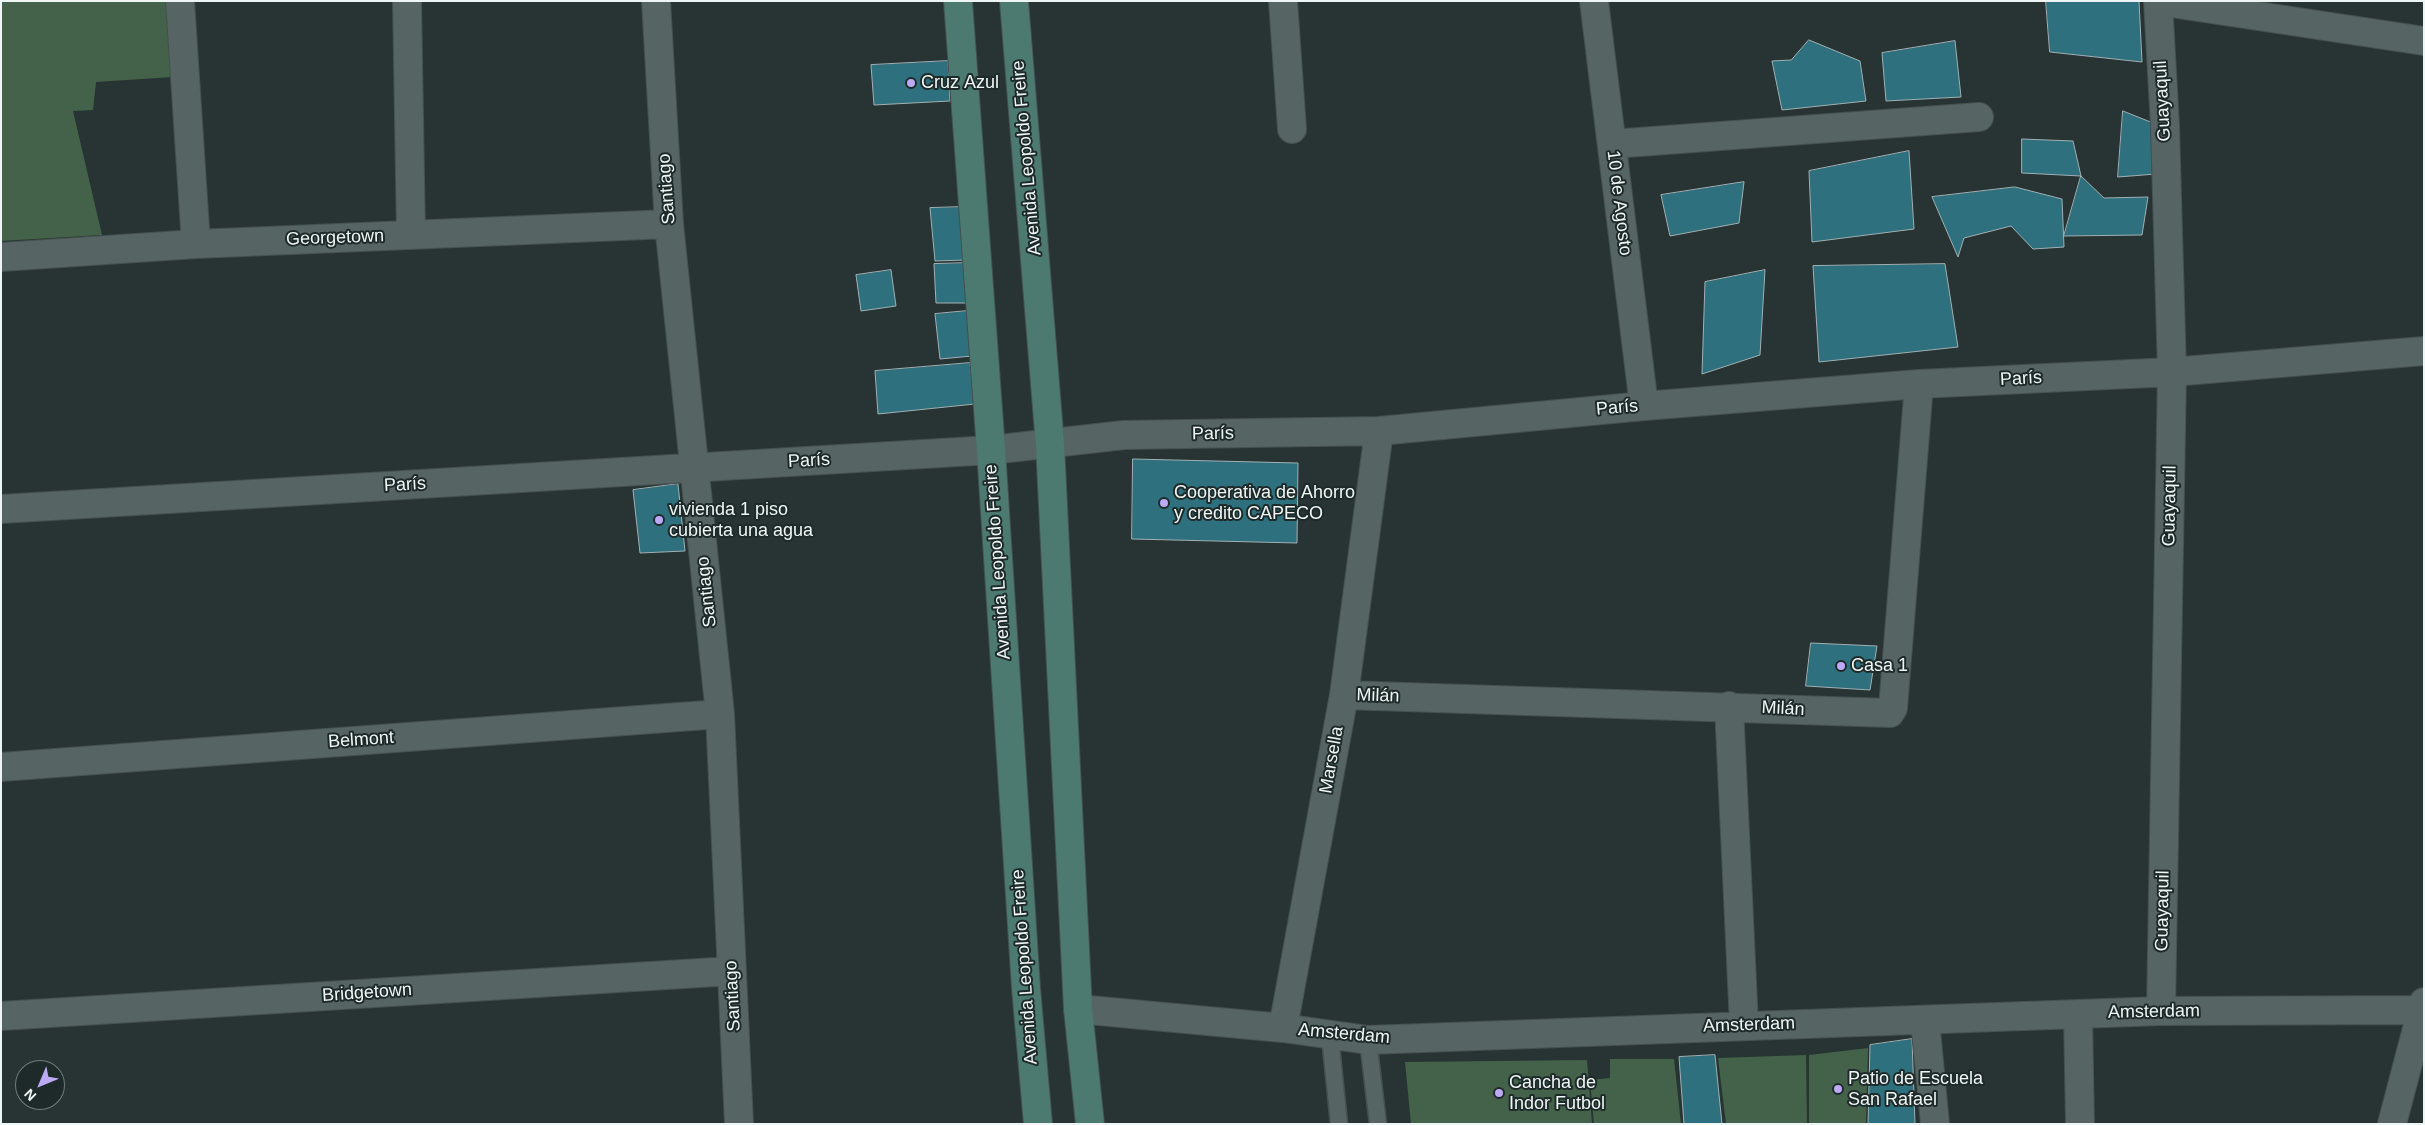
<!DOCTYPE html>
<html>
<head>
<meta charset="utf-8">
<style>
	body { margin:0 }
	#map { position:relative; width:2425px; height:1125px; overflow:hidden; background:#273433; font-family:Arial,sans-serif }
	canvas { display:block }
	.frame { position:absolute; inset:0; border:2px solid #eef6f5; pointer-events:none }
	.north { position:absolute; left:15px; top:1060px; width:50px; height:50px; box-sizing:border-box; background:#1e2a29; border:1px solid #717c7b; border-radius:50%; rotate:225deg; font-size:14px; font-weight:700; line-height:20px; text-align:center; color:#eef6f5 }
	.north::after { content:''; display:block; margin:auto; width:18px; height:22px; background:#bcaaf5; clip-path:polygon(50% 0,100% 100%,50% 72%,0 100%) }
</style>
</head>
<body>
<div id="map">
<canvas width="2425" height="1125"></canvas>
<div class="frame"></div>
<div class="north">N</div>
</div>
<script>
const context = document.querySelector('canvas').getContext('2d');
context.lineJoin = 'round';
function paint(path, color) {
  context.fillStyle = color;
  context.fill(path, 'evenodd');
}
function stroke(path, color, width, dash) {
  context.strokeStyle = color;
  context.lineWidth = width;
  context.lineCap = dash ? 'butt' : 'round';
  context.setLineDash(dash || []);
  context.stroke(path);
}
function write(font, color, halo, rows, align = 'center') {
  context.font = font + ' Arial,sans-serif';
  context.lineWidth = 4;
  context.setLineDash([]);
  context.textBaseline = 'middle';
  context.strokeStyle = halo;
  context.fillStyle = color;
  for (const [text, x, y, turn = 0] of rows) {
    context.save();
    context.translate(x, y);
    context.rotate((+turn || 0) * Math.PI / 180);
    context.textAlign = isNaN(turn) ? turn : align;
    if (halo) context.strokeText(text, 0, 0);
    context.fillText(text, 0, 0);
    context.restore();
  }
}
paint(new Path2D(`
	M1 1H166L173 77 96 82 93 110 73 111 102 235 1 241Z
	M1868 1048 1866 1124H1809V1055Z
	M1806 1055 1807 1124H1726L1718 1058Z
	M1610 1059H1674L1681 1124H1594L1590 1080 1610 1078Z
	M1587 1060 1592 1124H1411L1405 1062Z`), '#436249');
const building = new Path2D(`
	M2046 1H2139L2142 62 2050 52Z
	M1809 40 1860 61 1866 101 1782 110 1772 61 1791 60Z
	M1955 41 1961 97 1886 101 1882 53Z
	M948 61 950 101 874 105 871 65Z
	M2123 111 2163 127 2156 174 2118 177Z
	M2022 139 2073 141 2081 176 2022 173Z
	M1909 151 1914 229 1812 242 1809 171Z
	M2081 176 2104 198 2148 197 2142 235 2064 236Z
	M1744 182 1739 223 1670 236 1661 195Z
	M2015 187 2062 199 2064 247 2033 249 2011 226 1964 238 1958 257 1932 197Z
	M962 207 966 260 935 261 930 208Z
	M967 263 968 303H936L934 264Z
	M1945 264 1958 347 1819 362 1813 266Z
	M891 270 896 306 861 311 856 275Z
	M1765 270 1760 355 1702 374 1705 282Z
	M967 311 972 356 940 359 935 314Z
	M970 363 975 404 878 414 875 371Z
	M1133 459 1298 463 1297 543 1132 539Z
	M678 484 685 551 640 553 633 490Z
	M1811 643 1877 646 1870 690 1806 686Z
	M1912 1039 1915 1124H1868L1870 1045Z
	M1715 1055 1722 1124H1684L1679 1057Z`);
paint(building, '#2e707d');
stroke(building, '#a1b0b3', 1);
const service = new Path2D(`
	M1330 1036 1339 1124
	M1368 1040 1378 1124`);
const minor = new Path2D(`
	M180 1 196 244
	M407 1 411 235
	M656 1 669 224 720 714 739 1124
	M1283 1 1292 129
	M1594 1 1644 406
	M2158 1 2165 126 2172 372 2161 1011
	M2158 1 2424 41
	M1612 144 1979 117
	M1 257 196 244 669 224
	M1 509 991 450 1124 435 1379 431 1644 406 1919 384 2172 372 2424 351
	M1344 695 1890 713 1893 708 1919 384
	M1729 706 1744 1025
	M1 767 720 714
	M1078 1009 1283 1028 1368 1040 2161 1011 2421 1010
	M2078 1014 2080 1124
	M1 1016 732 971
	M1925 1020 1935 1124
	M1283 1028 1344 695 1379 431
	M2392 1124 2424 1002`);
const secondary = new Path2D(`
	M958 1 991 450 1026 988 1038 1124
	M1014 1 1050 445 1078 1009 1090 1124`);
stroke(service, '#45504f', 19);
stroke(minor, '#45504f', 30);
stroke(secondary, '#45504f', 30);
stroke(service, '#566463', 16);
stroke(minor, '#566463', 28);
stroke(secondary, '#4c7a70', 28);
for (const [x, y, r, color] of [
	[911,83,5,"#bcaaf5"],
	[1164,503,5,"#bcaaf5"],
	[659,520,5,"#bcaaf5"],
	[1841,666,5,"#bcaaf5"],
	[1838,1089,5,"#bcaaf5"],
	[1499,1093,5,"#bcaaf5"]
]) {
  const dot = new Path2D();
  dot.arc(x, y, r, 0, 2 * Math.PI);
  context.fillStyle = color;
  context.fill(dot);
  stroke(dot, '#1e2a29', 2);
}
write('18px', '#eef6f5', '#1e2a29', [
	["Cruz Azul",921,83],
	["Cooperativa de Ahorro",1174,493],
	["y credito CAPECO",1174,514],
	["vivienda 1 piso",669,510],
	["cubierta una agua",669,531],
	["Casa 1",1851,666],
	["Patio de Escuela",1848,1079],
	["San Rafael",1848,1100],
	["Cancha de",1509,1083],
	["Indor Futbol",1509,1104]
], 'left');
write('18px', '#eef6f5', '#1e2a29', [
	["Guayaquil",2163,101,-93],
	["Avenida Leopoldo Freire",1027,158,-95],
	["Santiago",667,189,-94],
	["10 de Agosto",1619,203,83],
	["Georgetown",335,238,-2],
	["París",2021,379,-3],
	["París",1617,408,-5],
	["París",1213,434,-1],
	["París",809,461,-3],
	["París",405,485,-3],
	["Guayaquil",2170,506,-89],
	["Avenida Leopoldo Freire",998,562,-94],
	["Santiago",707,592,-96],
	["Milán",1378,696,2],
	["Milán",1783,709,3],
	["Belmont",361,740,-4],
	["Marsella",1332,760,-80],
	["Guayaquil",2163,911,-89],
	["Avenida Leopoldo Freire",1025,967,-94],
	["Bridgetown",367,993,-4],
	["Santiago",733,996,-93],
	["Amsterdam",2154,1012,-1],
	["Amsterdam",1749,1025,-2],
	["Amsterdam",1344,1034,5]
]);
</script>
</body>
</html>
